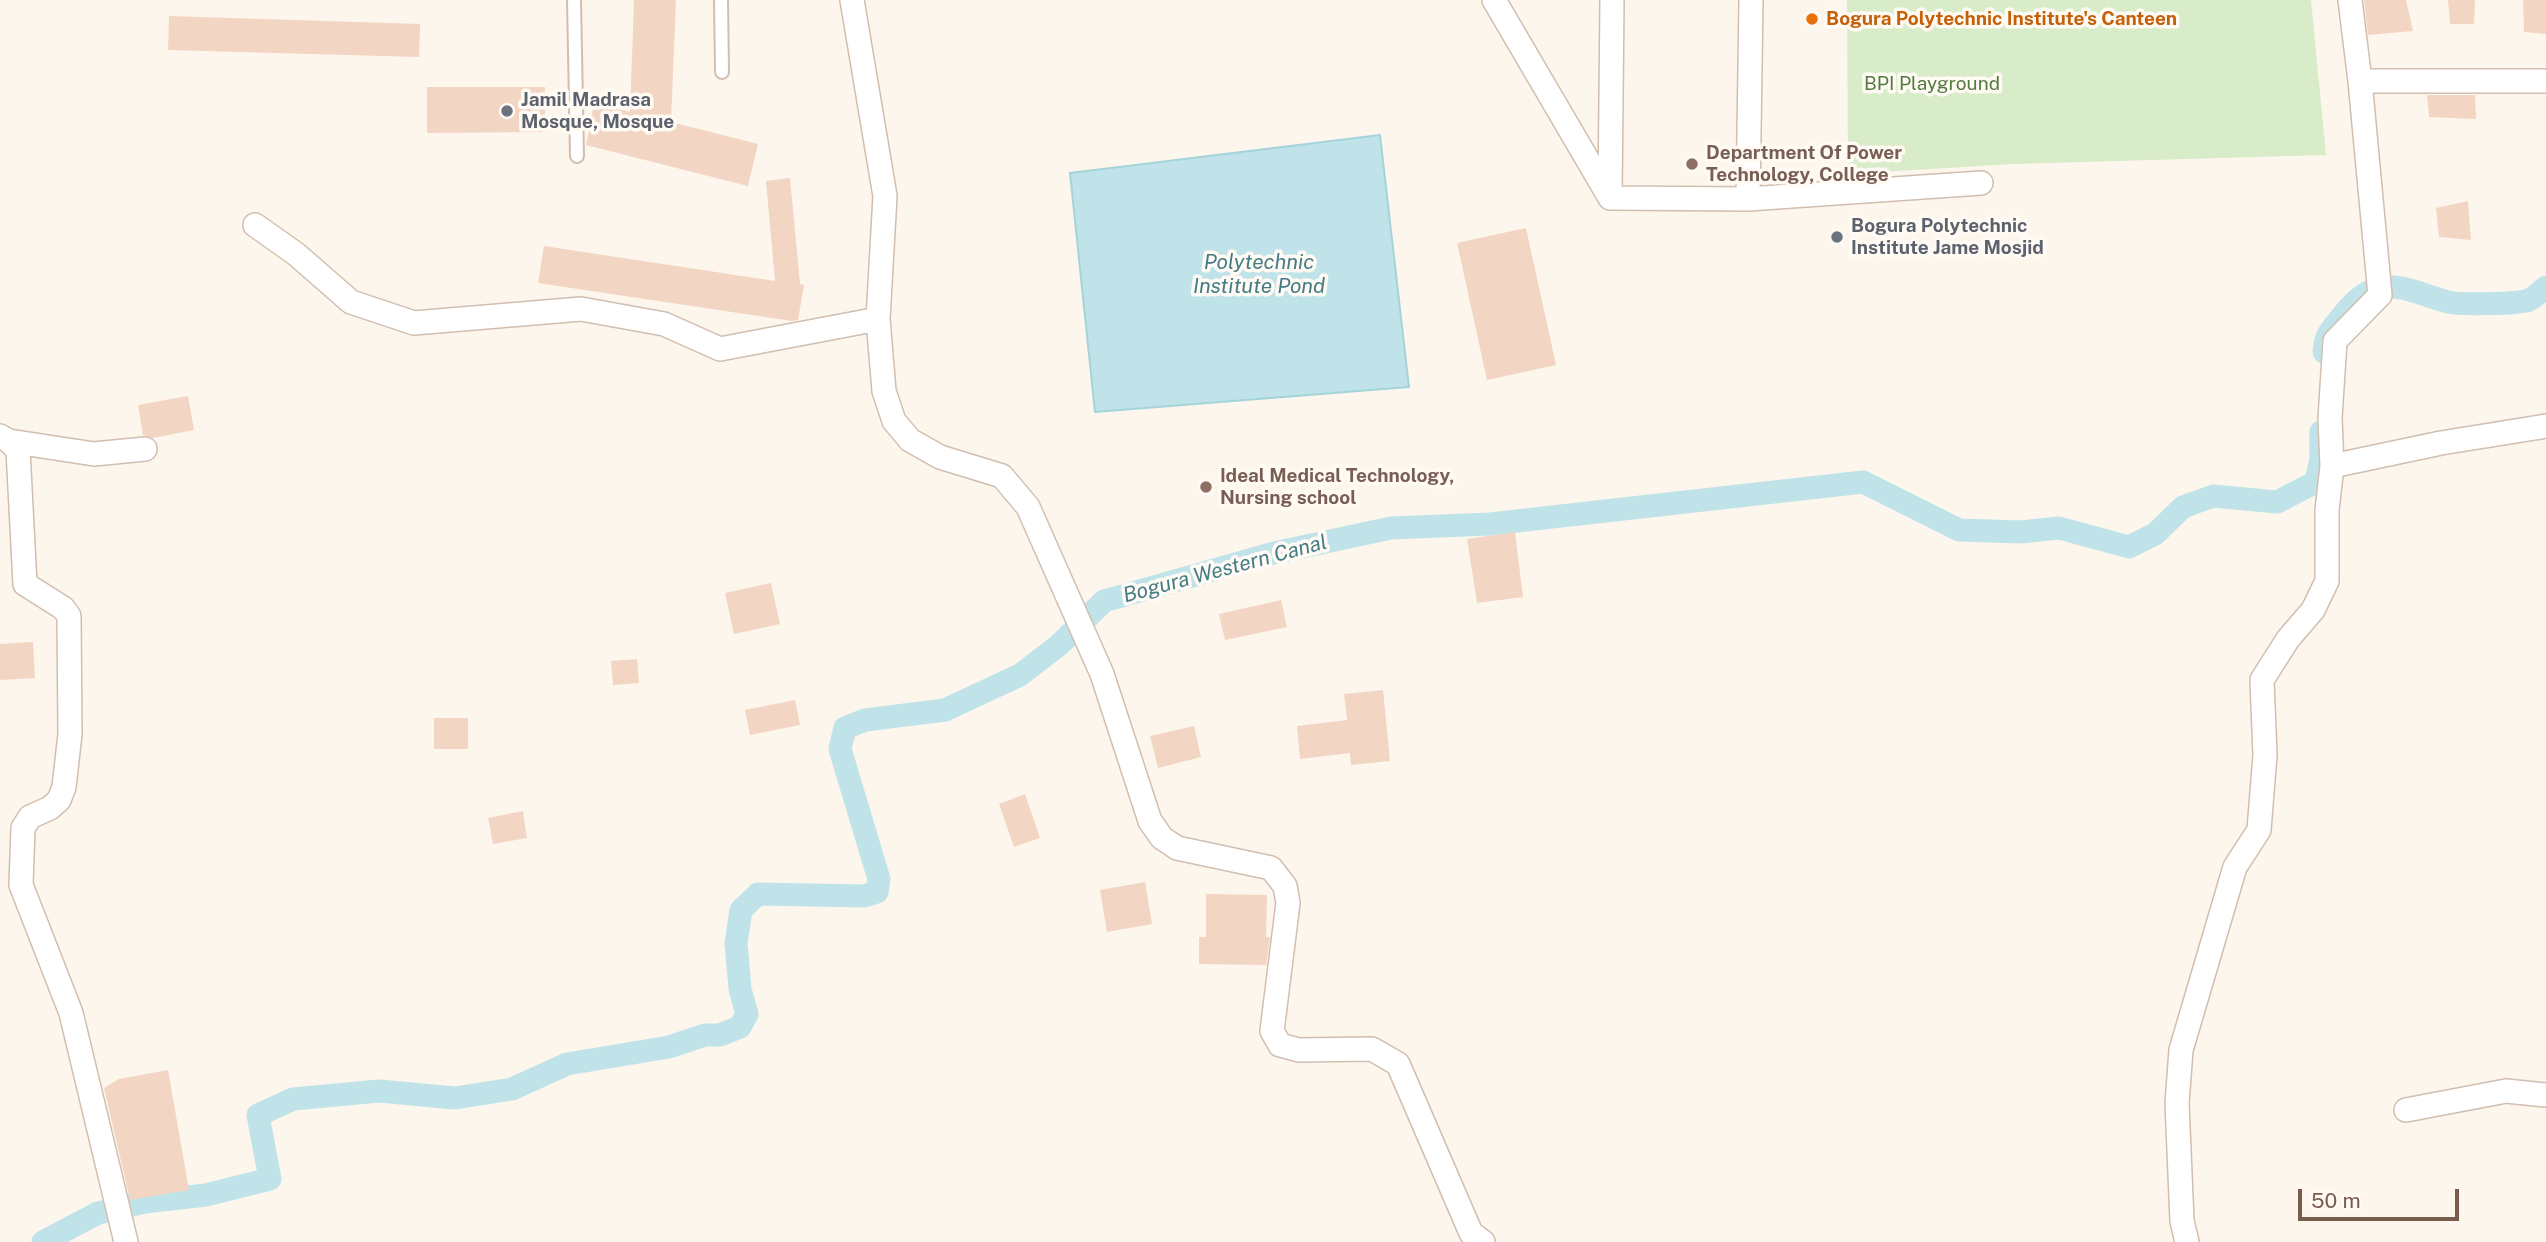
<!DOCTYPE html>
<html>
<head>
<meta charset="utf-8">
<style>
	body { margin:0 }
	#map { position:relative; width:2546px; height:1242px; overflow:hidden; background:#fdf6ec; font-family:"Public Sans",sans-serif }
	canvas { display:block }
	.scale { position:absolute; left:2298px; top:1189px; width:161px; height:32px; box-sizing:border-box; border:4px solid #7a5c4d; border-top:0; padding-left:9px; font-size:21px; line-height:24px; white-space:nowrap; color:#7a5c4d; -webkit-text-stroke:5px #fffaf3; paint-order:stroke }
</style>
</head>
<body>
<div id="map">
<canvas width="2546" height="1242"></canvas>
<div class="scale">50 m</div>
</div>
<script>
const context = document.querySelector('canvas').getContext('2d');
context.lineJoin = 'round';
function paint(path, color) {
  context.fillStyle = color;
  context.fill(path, 'evenodd');
}
function stroke(path, color, width, dash) {
  context.strokeStyle = color;
  context.lineWidth = width;
  context.lineCap = dash ? 'butt' : 'round';
  context.setLineDash(dash || []);
  context.stroke(path);
}
function write(font, color, halo, rows, align = 'center') {
  context.font = font + ' "Public Sans",sans-serif';
  context.lineWidth = 7;
  context.setLineDash([]);
  context.textBaseline = 'middle';
  context.strokeStyle = halo;
  context.fillStyle = color;
  for (const [text, x, y, turn = 0] of rows) {
    context.save();
    context.translate(x, y);
    context.rotate((+turn || 0) * Math.PI / 180);
    context.textAlign = isNaN(turn) ? turn : align;
    if (halo) context.strokeText(text, 0, 0);
    context.fillText(text, 0, 0);
    context.restore();
  }
}
paint(new Path2D(`
	M1847 0H2311L2326 155 2013 164 1848 174Z`), '#d8ecc9');
const water = new Path2D(`
	M1380 135 1409 387 1095 412 1070 173Z`);
paint(water, '#bfe3e8');
stroke(water, '#a5d3da', 2);
stroke(new Path2D(`
	M2324 352C2325 334 2332 329 2343 315 2379 269 2404 290 2448 302 2459 305 2519 304 2529 300 2535 297 2541 291 2546 287
	M43 1242 98 1213 145 1202 206 1195 270 1179 258 1115 293 1099 379 1091 455 1098 512 1089 567 1064 669 1047 705 1035H720L740 1027 747 1014 740 989 736 943 741 910 758 894 864 896 877 892 879 879 840 749 845 728 865 720 945 710 1020 675 1059 645 1104 601 1274 553 1391 528 1490 524 1863 482 1959 530 2020 532 2059 528 2129 547 2155 534 2183 507 2213 496 2277 502 2316 482 2321 459V432`), '#bfe3e8', 23);
paint(new Path2D(`
	M634 0H676L671 122 758 144 748 186 586 145 594 103 630 112Z
	M2364 0H2406L2413 31 2368 35Z
	M2448 0H2475L2474 24H2450Z
	M2523 0H2546V34L2524 32Z
	M169 16 420 24 419 57 168 50Z
	M427 87H545V132L427 133Z
	M2427 95H2475L2476 119 2429 117Z
	M790 178 800 284 804 285 798 320 792 321 538 283 544 246 775 281 766 181Z
	M2468 201 2471 240 2439 237 2436 208Z
	M1526 228 1556 365 1487 380 1457 243Z
	M188 396 194 430 153 438 143 435 138 405Z
	M1515 532 1523 597 1477 603 1467 539Z
	M771 583 780 624 734 634 725 593Z
	M1281 600 1287 627 1225 640 1219 614Z
	M33 642 35 678 0 680V644Z
	M637 659 639 683 613 685 611 661Z
	M1383 690 1390 761 1351 765 1350 753 1300 759 1297 726 1347 720 1344 694Z
	M795 700 800 725 750 735 745 710Z
	M434 718H468V749H434Z
	M1194 726 1201 757 1158 768 1150 736Z
	M1025 794 1040 838 1014 847 999 804Z
	M523 811 527 838 493 844 488 818Z
	M1145 882 1152 924 1107 932 1100 890Z
	M1206 894 1267 895 1266 937H1270L1266 965 1199 964V937H1206Z
	M168 1070 189 1190 130 1200 104 1088 119 1079Z`), '#f3d5c3');
const service = new Path2D(`
	M574 0 577 156
	M721 0 722 72`);
const minor = new Path2D(`
	M852 0 885 196 878 319 884 391 894 421 910 440 940 457 1002 476 1028 507 1102 674 1150 821 1162 838 1177 848 1271 868 1285 886 1288 903 1272 1031 1280 1045 1299 1050 1372 1049 1398 1064 1471 1233 1483 1242
	M1494 0 1610 198 1748 199 1981 183
	M2360 81H2546
	M1610 196 1612 0
	M1748 199 1751 0
	M255 225 296 254 351 302 414 323 581 309 664 324 720 349 878 319
	M0 436 9 441 18 450 25 584 63 608 69 616 70 734 64 787 59 800 50 808 30 817 23 828 21 885 71 1013 126 1242
	M9 441 94 454 145 449
	M2332 466 2441 443 2546 426
	M2406 1110 2506 1091 2546 1095
	M2187 1242 2182 1221 2177 1103 2181 1050 2235 867 2259 830 2265 755 2262 680 2288 639 2313 610 2327 581V510L2332 466 2330 418 2335 341 2380 295 2360 81 2350 0`);
stroke(service, '#d1beb0', 16);
stroke(minor, '#d1beb0', 26);
stroke(service, '#fff', 12);
stroke(minor, '#fff', 23);
for (const [x, y, r, color] of [
	[1812,19,7,"#e8710a"],
	[507,111,7,"#6b7280"],
	[1692,164,7,"#8d6e63"],
	[1837,237,7,"#6b7280"],
	[1206,487,7,"#8d6e63"]
]) {
  const dot = new Path2D();
  dot.arc(x, y, r, 0, 2 * Math.PI);
  context.fillStyle = color;
  context.fill(dot);
  stroke(dot, '#fffaf3', 2.5);
}
write('bold 19px', '#c56008', '#fffaf3', [
	["Bogura Polytechnic Institute's Canteen",1826,19]
], 'left');
write('19px', '#537a41', '#fffaf3', [
	["BPI Playground",1932,84]
]);
write('bold 19px', '#5b616d', '#fffaf3', [
	["Jamil Madrasa",521,100],
	["Mosque, Mosque",521,122],
	["Bogura Polytechnic",1851,226],
	["Institute Jame Mosjid",1851,248]
], 'left');
write('bold 19px', '#785e54', '#fffaf3', [
	["Department Of Power",1706,153],
	["Technology, College",1706,175],
	["Ideal Medical Technology,",1220,476],
	["Nursing school",1220,498]
], 'left');
write('italic 21px', '#437c86', '#fffaf3', [
	["Polytechnic",1259,263],
	["Institute Pond",1259,287],
	["Bogura Western Canal",1225,569,-15]
]);
</script>
</body>
</html>
